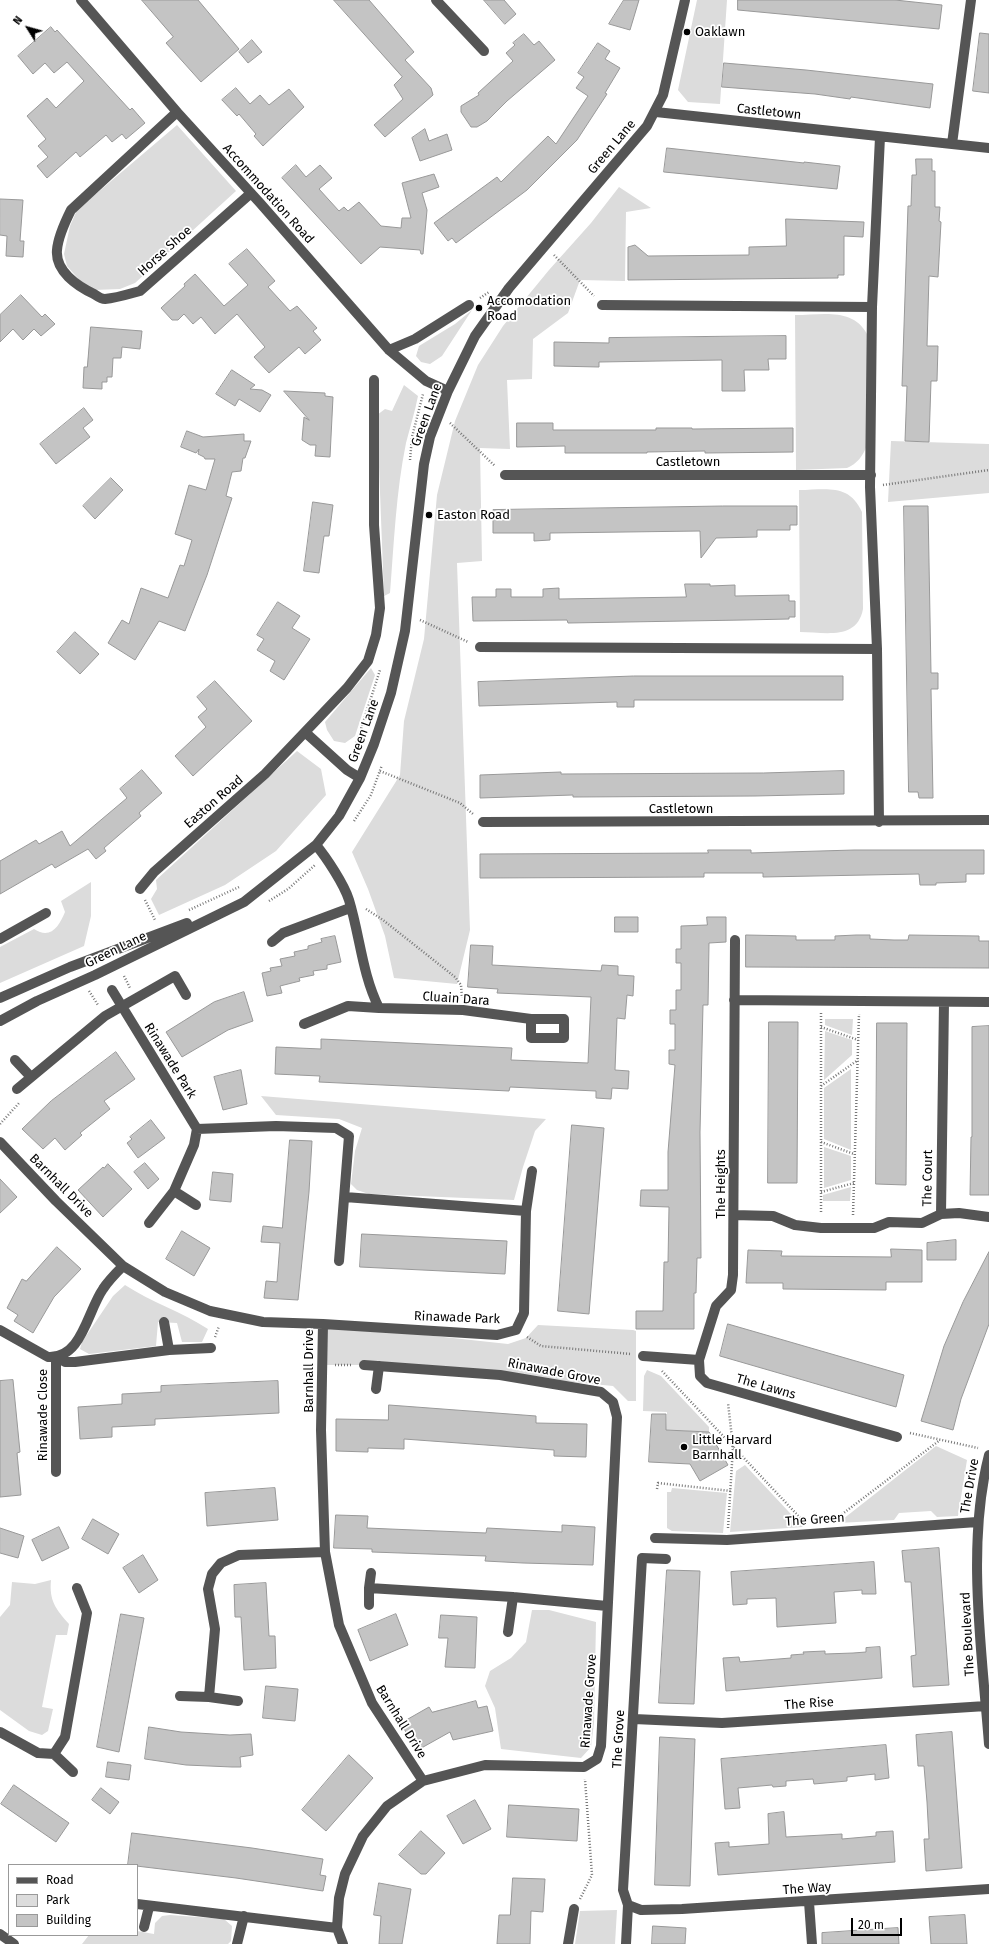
<!DOCTYPE html>
<html>
<head>
<meta charset="utf-8">
<style>
	body { margin:0 }
	#map { position:relative; width:989px; height:1944px; overflow:hidden; background:#fff; font-family:"Fira Sans",sans-serif }
	canvas { display:block }
	.legend { position:absolute; left:8px; top:1864px; width:130px; height:72px; box-sizing:border-box; background:#fff; border:1px solid #999; margin:0; padding:5px 7px; list-style:none; font-size:12px; color:#000 }
	.legend li { display:flex; align-items:center; gap:8px; height:20px }
	.legend b { width:20px; border:1px solid #999 }
	.north { position:absolute; left:8px; top:8px; width:40px; height:40px; -webkit-text-stroke:3px #fff; paint-order:stroke; rotate:307deg; font-size:11px; font-weight:700; line-height:16px; text-align:center; color:#000 }
	.north::after { content:''; display:block; margin:auto; width:14px; height:18px; background:#000; clip-path:polygon(50% 0,100% 100%,50% 72%,0 100%) }
	.scale { position:absolute; left:851px; top:1918px; width:51px; height:18px; box-sizing:border-box; border:2px solid #000; border-top:0; padding-left:5px; font-size:12px; line-height:14px; white-space:nowrap; color:#000; -webkit-text-stroke:3px #fff; paint-order:stroke }
</style>
</head>
<body>
<div id="map">
<canvas width="989" height="1944"></canvas>
<ul class="legend">
<li><b style="height:5px;background:#555"></b>Road</li>
<li><b style="height:11px;background:#dcdcdc"></b>Park</li>
<li><b style="height:11px;background:#c4c4c4"></b>Building</li>
</ul>
<div class="north">N</div>
<div class="scale">20 m</div>
</div>
<script>
const context = document.querySelector('canvas').getContext('2d');
context.lineJoin = 'round';
function paint(path, color) {
  context.fillStyle = color;
  context.fill(path, 'evenodd');
}
function stroke(path, color, width, dash) {
  context.strokeStyle = color;
  context.lineWidth = width;
  context.lineCap = dash ? 'butt' : 'round';
  context.setLineDash(dash || []);
  context.stroke(path);
}
function write(font, color, halo, rows, align = 'center') {
  context.font = font + ' "Fira Sans",sans-serif';
  context.lineWidth = 3.5;
  context.setLineDash([]);
  context.textBaseline = 'middle';
  context.strokeStyle = halo;
  context.fillStyle = color;
  for (const [text, x, y, turn = 0] of rows) {
    context.save();
    context.translate(x, y);
    context.rotate((+turn || 0) * Math.PI / 180);
    context.textAlign = isNaN(turn) ? turn : align;
    if (halo) context.strokeText(text, 0, 0);
    context.fillText(text, 0, 0);
    context.restore();
  }
}
paint(new Path2D(`
	M697 0H727L720 104 688 102 678 90Z
	M177 125 236 191 135 283 120 289 94 290 81 282 67 266 64 254 70 226 77 210Z
	M619 187 651 208 626 212 625 281 580 280 568 313 533 339 532 379 507 380 510 449 480 448 482 561 457 563 470 930 457 984 394 978 385 936 368 889 352 852 400 775 404 721 424 639 437 495 455 421 478 365 503 326 549 270 591 223Z
	M472 310 442 356 430 364 421 362 416 356 419 346 455 324Z
	M795 315C821 315 853 307 867 334V445C863 456 857 464 847 468L796 470Z
	M404 385 418 396C415 412 410 427 406 443 396 492 394 543 390 593L384 596 377 415 385 409 392 411Z
	M891 441 989 444V493L888 502Z
	M799 490C826 490 849 483 862 512L863 609C857 641 824 632 800 632Z
	M371 668 375 675 355 736 345 743 334 741 327 730 325 722Z
	M297 751 321 769 326 795 276 851 225 885 159 915 151 899 157 889 156 880Z
	M91 882V916L84 946 0 983V947L34 929C51 940 59 926 65 912L61 901Z
	M825 1019H853L852 1035 825 1025Z
	M825 1031 852 1040V1055L824 1080Z
	M851 1069V1150L824 1139V1088Z
	M261 1096 546 1119 535 1131 523 1167 514 1200 369 1194 357 1190 351 1184 355 1151 362 1128 339 1119 276 1115Z
	M824 1147 851 1156V1180L824 1188Z
	M851 1187 850 1201H823V1195Z
	M125 1285C151 1302 182 1312 208 1329L202 1342H182L177 1323 158 1322 156 1346 89 1354 80 1349 82 1342 113 1296Z
	M323 1324 508 1344 526 1338 538 1325 633 1330 636 1331V1401H628L613 1386 500 1375 364 1365H322Z
	M647 1370 661 1376 709 1427V1432L666 1430 667 1412 643 1411 644 1376Z
	M936 1446 967 1460 958 1516 937 1517 931 1511 899 1513 894 1520 838 1523Z
	M745 1465 803 1527 730 1532 736 1471Z
	M672 1488 727 1493 723 1533 672 1531 667 1528V1492H671Z
	M51 1580C49 1601 56 1609 69 1624L67 1635H56L42 1707 53 1709 48 1731 42 1735 29 1731 0 1710V1617L10 1605 12 1582 35 1584Z
	M532 1610H549L596 1622 594 1723 591 1747 581 1758 501 1749 495 1708 485 1686 490 1671 511 1658 526 1642Z
	M617 1910 615 1944H575L580 1911Z
	M170 1915 224 1919 232 1926 231 1941 228 1944H82L89 1935H137V1931L154 1934 155 1923 162 1916Z`), '#dcdcdc');
const building = new Path2D(`
	M142 0H198L239 49 201 82 166 43 173 37Z
	M334 0H369L414 52 405 60 431 88 433 95 385 137 374 125 403 99 394 85 402 77Z
	M484 0H504L516 14 505 24Z
	M624 0H639L630 30 609 24Z
	M738 0H895L942 5 939 29 738 10Z
	M51 27 55 32 57 30 130 110 132 108 145 123 126 139 122 134 112 142 106 135 80 157 76 152 47 178 37 166 48 157 38 146 46 139 27 116 47 98 56 108 84 81 67 62 54 73 45 63 33 74 18 56Z
	M980 33 989 34V93L973 91Z
	M524 34 534 45 539 41 555 60 507 101 487 121 477 127H471L461 112V106L479 95 478 93 513 61 506 53 515 45 513 43Z
	M252 40 262 52 248 63 239 52Z
	M598 43 610 51 605 59 620 68 605 93 607 94 577 140 527 190 456 243 452 238 448 241 434 223 497 177 501 182 548 136 556 144 588 96 576 88 584 77 578 73Z
	M724 63 806 70 933 84 930 108 851 97 850 99 815 94 722 87Z
	M236 88 250 104 260 95 269 105 289 89 304 107 263 146 254 136 256 134 239 114 237 116 222 100Z
	M425 129 429 141 447 134 452 150 420 161 412 138Z
	M667 148 804 163V162L840 166 837 189 664 172Z
	M916 159H932V171H935V207H940L939 221 941 222 938 277 929 276 927 346H938L937 381H931L929 442 905 441 907 386H902L908 206H911L912 175H916Z
	M296 165 306 177 320 165 332 178 319 189 339 211 344 207 348 211 359 202 381 226 401 228 402 218H411L402 183 434 174 439 187 422 193 427 210 423 254H421L420 250 380 247 361 264 282 178Z
	M0 199 23 200 20 241H24L23 257 6 256 7 236 0 235Z
	M786 219 864 222 863 237 844 236V275H838V278L628 280V247L635 245 648 256 749 255V247L786 246Z
	M247 249 275 281 268 287 290 311 297 306 317 328 313 331 321 340 305 354 299 347 269 373 254 357 265 347 237 314 215 334 201 317 193 324 184 314 178 320H172L161 308 185 286 184 284 195 274 224 306 248 285 229 264Z
	M21 295 42 317 45 314 55 324 41 336 34 329 23 340 13 329 0 342V315Z
	M91 327 142 331 140 349 122 347 121 358H113L112 377H107V382H102V389L83 388 84 367H87Z
	M786 336V359H768L769 370H744L745 391H722V360L599 362V367L554 366V342L609 343V338Z
	M232 370 255 385 250 389 262 390 271 395 260 412 239 399 235 406 216 394Z
	M284 391 325 393V396L333 397 330 457 315 456 316 445H310L302 440 304 417 309 420Z
	M84 408 93 420 83 428 90 437 56 464 40 444Z
	M517 423H553V430H656V428H692V429L793 428V452L705 453V451L647 452V453H565V446L517 447Z
	M187 431 203 437 244 434V441H251L245 458H243L241 471 232 472 226 496 232 498 207 575 185 631 159 621 135 660 108 643 122 620 129 624 141 588 168 598 180 565 184 566 192 540 175 534 189 485 206 490 215 459H205L204 457 198 454 199 449 196 453 181 447Z
	M111 478 123 490 95 519 83 506Z
	M313 502 333 505 329 536H324L319 573 304 571Z
	M723 506H797V525H790V530H757V537L716 538 701 558 700 531 550 533V540L534 541V533H493V510Z
	M904 506H928L931 673H938V689H931L933 798H919L918 792H909Z
	M685 584H710V586L735 585V596L789 595V601H795V617H789V619L744 620 568 623 567 620 473 621 472 597H496V589H511V597H543V589L559 588V599L686 597Z
	M278 602 300 616 292 628 310 639 284 680 270 671 275 661 257 650 264 639 257 635Z
	M75 632 99 654 80 674 57 652Z
	M634 676H843V700H634V707H617V702L479 706 478 682Z
	M215 681 252 721 193 776 175 756 206 727 198 717 207 709 197 697Z
	M142 770 162 793 139 813 141 816 104 848 106 851 96 859 88 849 55 868 52 864 0 894V861L36 840 39 844 62 831 70 846 127 798 120 789Z
	M844 771V794L755 796 573 797V795L480 798V775L561 772V774L763 773Z
	M708 850H751V853L854 850H984V874H966V882L936 883V885H920L919 874 763 877V873H704V877L480 878V854L708 853Z
	M615 917H638V932H615Z
	M707 917H726V942L709 943 708 1005H703L700 1132 701 1258H697L696 1293H694V1329H636V1311H663L664 1262H668L669 1207 640 1206 641 1190H668V1152L675 1065 669 1064V1050H675V1024H670V1010H676V990H681V963H676V949H681V926L707 925Z
	M746 935 796 936V940H835V936L856 935H870V939L894 940H908L909 935 979 936V941H989V968L746 967Z
	M335 936 341 962 327 965V969L313 971 314 975 299 978 300 981 280 986 282 993 267 996 262 973 271 971 270 968 282 966 280 959 295 956 294 952 308 949V946L322 942 321 939Z
	M471 945 493 946 492 965 601 971 602 965 618 966V975L634 976 633 996 627 995 625 1019 617 1018 615 1070 629 1071 628 1089 612 1088 611 1099 596 1098V1091L510 1087 509 1091 319 1082 320 1076 275 1074 276 1047 321 1049V1039L512 1048 511 1060 588 1063 591 997 497 993 498 989 468 987Z
	M244 992 253 1021 228 1030 182 1057 166 1032 214 1002Z
	M769 1022H798L797 1183H768Z
	M877 1023H907L906 1185 876 1184Z
	M989 1026V1195H970L971 1137H972V1027Z
	M116 1052 135 1079 104 1101 110 1109 80 1133 82 1135 65 1150 55 1138 43 1149 22 1129 51 1101Z
	M241 1070 247 1104 223 1110 214 1077Z
	M151 1120 165 1138 138 1158 127 1143 132 1139 130 1137Z
	M572 1125 604 1128 589 1314 558 1311Z
	M290 1140 312 1141 309 1192 298 1300 264 1298 266 1281 277 1282 280 1243 261 1242 263 1226 282 1228Z
	M145 1163 159 1179 148 1189 134 1172Z
	M108 1164 132 1189 103 1217 78 1190 103 1167 104 1168Z
	M213 1172 233 1174 231 1202 210 1200Z
	M0 1179 17 1197 0 1213Z
	M182 1231 210 1248 194 1276 166 1259Z
	M362 1234 507 1241 505 1274 360 1267Z
	M956 1240V1260H927V1243Z
	M57 1247 81 1269 54 1297 33 1333 14 1321 18 1315 7 1308 22 1279 26 1281Z
	M891 1249 922 1250V1282H886V1290L783 1289V1283H746L748 1250 782 1251 781 1256 891 1257Z
	M989 1252V1324L961 1399 953 1430 921 1421 944 1346 963 1302Z
	M728 1324 904 1375 896 1407 720 1356Z
	M13 1380 20 1452 17 1453 21 1495 0 1497V1381Z
	M278 1381 279 1413 155 1419V1425L112 1427V1437L80 1439 78 1407 122 1404V1394L161 1392V1386Z
	M389 1405 536 1416V1423L587 1424 586 1457 554 1456V1450L404 1439V1449L368 1448V1452L336 1451V1419L388 1420Z
	M652 1414H666V1430L709 1432 728 1465 700 1481 690 1464 649 1462Z
	M275 1488 278 1520 207 1526 205 1493Z
	M336 1515 368 1516 367 1528 390 1529 486 1533 487 1528 562 1532V1525L595 1527 593 1565 523 1563 485 1561 486 1556 372 1552V1549L334 1548Z
	M93 1519 119 1534 108 1554 82 1539Z
	M59 1527 69 1548 42 1561 32 1540Z
	M0 1528 24 1536 18 1558 0 1553Z
	M939 1548 949 1685 913 1687 911 1656 916 1655 911 1582H905L902 1551Z
	M143 1555 158 1580 139 1593 123 1568Z
	M874 1562 876 1594H862V1590L834 1592 836 1623 777 1627 776 1598 747 1599V1604L733 1605 731 1572Z
	M667 1570 700 1571 694 1704 659 1703Z
	M266 1583 269 1636H275L276 1668 244 1670 241 1617H235L234 1585Z
	M121 1614 144 1618 119 1752 97 1747Z
	M396 1614 408 1645 370 1661 358 1630Z
	M441 1615 477 1617 475 1668 445 1667 448 1638H439Z
	M880 1647 882 1678 726 1691 723 1658 739 1657 740 1662 791 1658V1655L804 1654 803 1652 825 1651V1654L853 1653 866 1652V1648Z
	M266 1686 298 1689 295 1721 263 1718Z
	M476 1701 478 1708 487 1706 493 1731 453 1740 450 1732 416 1751 401 1723 429 1707 432 1712Z
	M149 1727 181 1732 230 1735 251 1734 253 1755 240 1757 241 1767H232L186 1765 145 1759Z
	M952 1732 962 1868 926 1871 924 1839H929L927 1802 924 1766H918L916 1735Z
	M660 1737 695 1739 690 1886 655 1885Z
	M886 1745 889 1778 875 1780V1774L847 1777V1781L814 1784 813 1779 786 1781V1786L773 1787 772 1785 738 1788 740 1808 725 1809 721 1759Z
	M349 1755 373 1778 326 1831 302 1810Z
	M108 1762 131 1765 129 1780 106 1777Z
	M14 1785 69 1823 56 1842 1 1804Z
	M101 1788 119 1802 110 1814 92 1800Z
	M475 1800 491 1829 463 1844 447 1816Z
	M509 1805 579 1809 577 1841 507 1837Z
	M784 1812 786 1837 842 1834V1839L876 1836V1832L893 1831 895 1862 718 1875 715 1843 729 1842V1847L769 1844 768 1814Z
	M421 1831 445 1853 426 1874H421L399 1855Z
	M132 1833 252 1848 323 1859 320 1875 326 1876 323 1891 236 1878 128 1865Z
	M513 1878 545 1879 543 1912 531 1911 530 1944H497L499 1915H510Z
	M379 1883 411 1889 402 1944H379L381 1916 374 1915Z
	M965 1915 967 1944H931L929 1917Z
	M653 1926 686 1928 685 1944H652Z
	M898 1928 899 1944H822V1933Z`);
paint(building, '#c4c4c4');
stroke(building, '#999', 1);
stroke(new Path2D(`
	M554 255 594 296
	M480 298 489 292
	M450 423 495 466
	M410 460 412 437 423 394
	M883 485 989 470
	M420 620 468 642
	M352 757 380 670
	M380 771 460 803 473 814
	M354 821 371 795 382 765
	M145 900 155 920
	M269 901 288 889 315 865
	M366 909 383 920 455 977 461 985 462 998
	M189 910 239 887
	M124 976 130 988
	M89 991 98 1005
	M821 1013V1214
	M821 1027 858 1040
	M821 1086 858 1060
	M0 1124 20 1102
	M821 1142 854 1154
	M821 1192 854 1183
	M853 1215 859 1014
	M215 1337 219 1326
	M527 1337 541 1346 631 1354
	M335 1365H352
	M662 1371 804 1522
	M910 1433 978 1448
	M657 1489 658 1483 731 1491
	M837 1518 940 1440
	M728 1528 733 1447 728 1403
	M580 1899 592 1875 585 1779`), '#777', 2.5, [1, 2]);
stroke(new Path2D(`
	M81 0 177 112 260 203 389 350 426 381 448 391
	M436 0 484 51
	M177 112 71 210C65 222 58 237 57 250 55 271 77 286 94 294 97 296 101 299 105 299 117 298 129 294 140 291L250 194
	M656 112 989 148
	M952 144 971 0
	M602 305 872 307
	M389 350 415 339 469 305
	M505 475H871
	M480 647 877 649
	M306 733 347 770 360 778
	M483 822 989 820
	M879 822 877 649 870 487 872 307 880 137
	M140 889 154 872 265 774 347 688 368 661 376 635 380 608 374 525V380
	M0 939 46 913
	M272 942 283 933 350 908
	M112 990 197 1129 276 1126 336 1128 349 1136 339 1261
	M0 998 70 967 187 923
	M734 1000 989 1002
	M379 1008 463 1010 531 1019H564V1038H531V1019
	M0 1021 37 1001 95 975 244 902 316 845 339 816 360 778 374 744 391 693 405 631 424 464 430 437 448 391 475 336 509 288 647 126 663 95 685 0
	M304 1024 348 1006 379 1008C362 974 360 936 349 900 344 884 326 857 316 845
	M15 1060 31 1077
	M17 1089 105 1016 175 976 186 995
	M0 1142 56 1201 123 1266 165 1292 210 1311 263 1322 323 1324 497 1335 516 1330 524 1313 526 1211 532 1171
	M174 1191 196 1205
	M345 1197 526 1211
	M941 1214 959 1213 989 1217
	M734 1215 773 1216 795 1225 821 1228H874L889 1222 922 1223 941 1214 944 1002
	M149 1223 174 1191 194 1145 197 1129
	M164 1322 169 1350
	M323 1324 321 1430 325 1552 339 1625 372 1703 423 1781
	M0 1330 48 1357C82 1359 87 1312 103 1289 108 1281 116 1273 123 1266
	M643 1356 699 1360 700 1376 707 1383 897 1437
	M699 1360 716 1306 731 1290 733 1275 735 940
	M376 1389 379 1366
	M989 1455C966 1544 982 1652 989 1744
	M56 1472V1357L65 1362H75L169 1350 211 1348
	M655 1538 727 1540 977 1522
	M371 1573 369 1588 513 1597 607 1606
	M369 1605V1588
	M508 1632 513 1597
	M180 1696 209 1697 238 1701
	M209 1697 215 1629 208 1589 212 1574 221 1563 239 1555 325 1552
	M634 1719 722 1723 986 1706
	M0 1732 38 1753 54 1754 73 1772
	M54 1754 65 1737 87 1613 77 1588
	M809 1902 812 1944
	M137 1904 337 1928
	M628 1905 641 1910 682 1909 989 1889
	M144 1927 149 1907
	M0 1934 14 1944
	M237 1944 244 1916
	M343 1944 337 1928 339 1898 345 1874 363 1836 387 1806 423 1781 485 1765 584 1767 597 1759 601 1746 617 1417 613 1402 601 1392 500 1375 364 1365
	M568 1944 574 1909
	M626 1944 628 1905 623 1890 642 1558 666 1559`), '#555', 10);
for (const [x, y, r, color] of [
	[687,32,4,"#000"],
	[479,308,4,"#000"],
	[429,515,4,"#000"],
	[684,1447,4,"#000"]
]) {
  const dot = new Path2D();
  dot.arc(x, y, r, 0, 2 * Math.PI);
  context.fillStyle = color;
  context.fill(dot);
  stroke(dot, '#fff', 1.5);
}
write('13px', '#000', '#fff', [
	["Oaklawn",695,32],
	["Accomodation",487,301],
	["Road",487,316],
	["Easton Road",437,515],
	["Little Harvard",692,1440],
	["Barnhall",692,1455]
], 'left');
write('13px', '#000', '#fff', [
	["Castletown",769,112,6],
	["Green Lane",612,147,-50],
	["Accommodation Road",268,194,48],
	["Horse Shoe",165,251,-42],
	["Green Lane",427,415,-70],
	["Castletown",688,462],
	["Green Lane",364,731,-70],
	["Easton Road",214,802,-41],
	["Castletown",681,809],
	["Green Lane",116,950,-26],
	["Cluain Dara",456,999,4],
	["Rinawade Park",170,1061,58],
	["The Court",928,1178,-89],
	["The Heights",721,1184,-90],
	["Barnhall Drive",61,1186,45],
	["Rinawade Park",457,1318,2],
	["Barnhall Drive",309,1371,-90],
	["Rinawade Grove",554,1372,11],
	["The Lawns",766,1387,16],
	["Rinawade Close",43,1415,-90],
	["The Drive",970,1486,-80],
	["The Green",815,1520,-4],
	["The Boulevard",968,1634,-93],
	["Rinawade Grove",589,1701,-86],
	["The Rise",809,1704,-4],
	["Barnhall Drive",401,1722,58],
	["The Grove",619,1739,-87],
	["The Way",807,1889,-4]
]);
</script>
</body>
</html>
